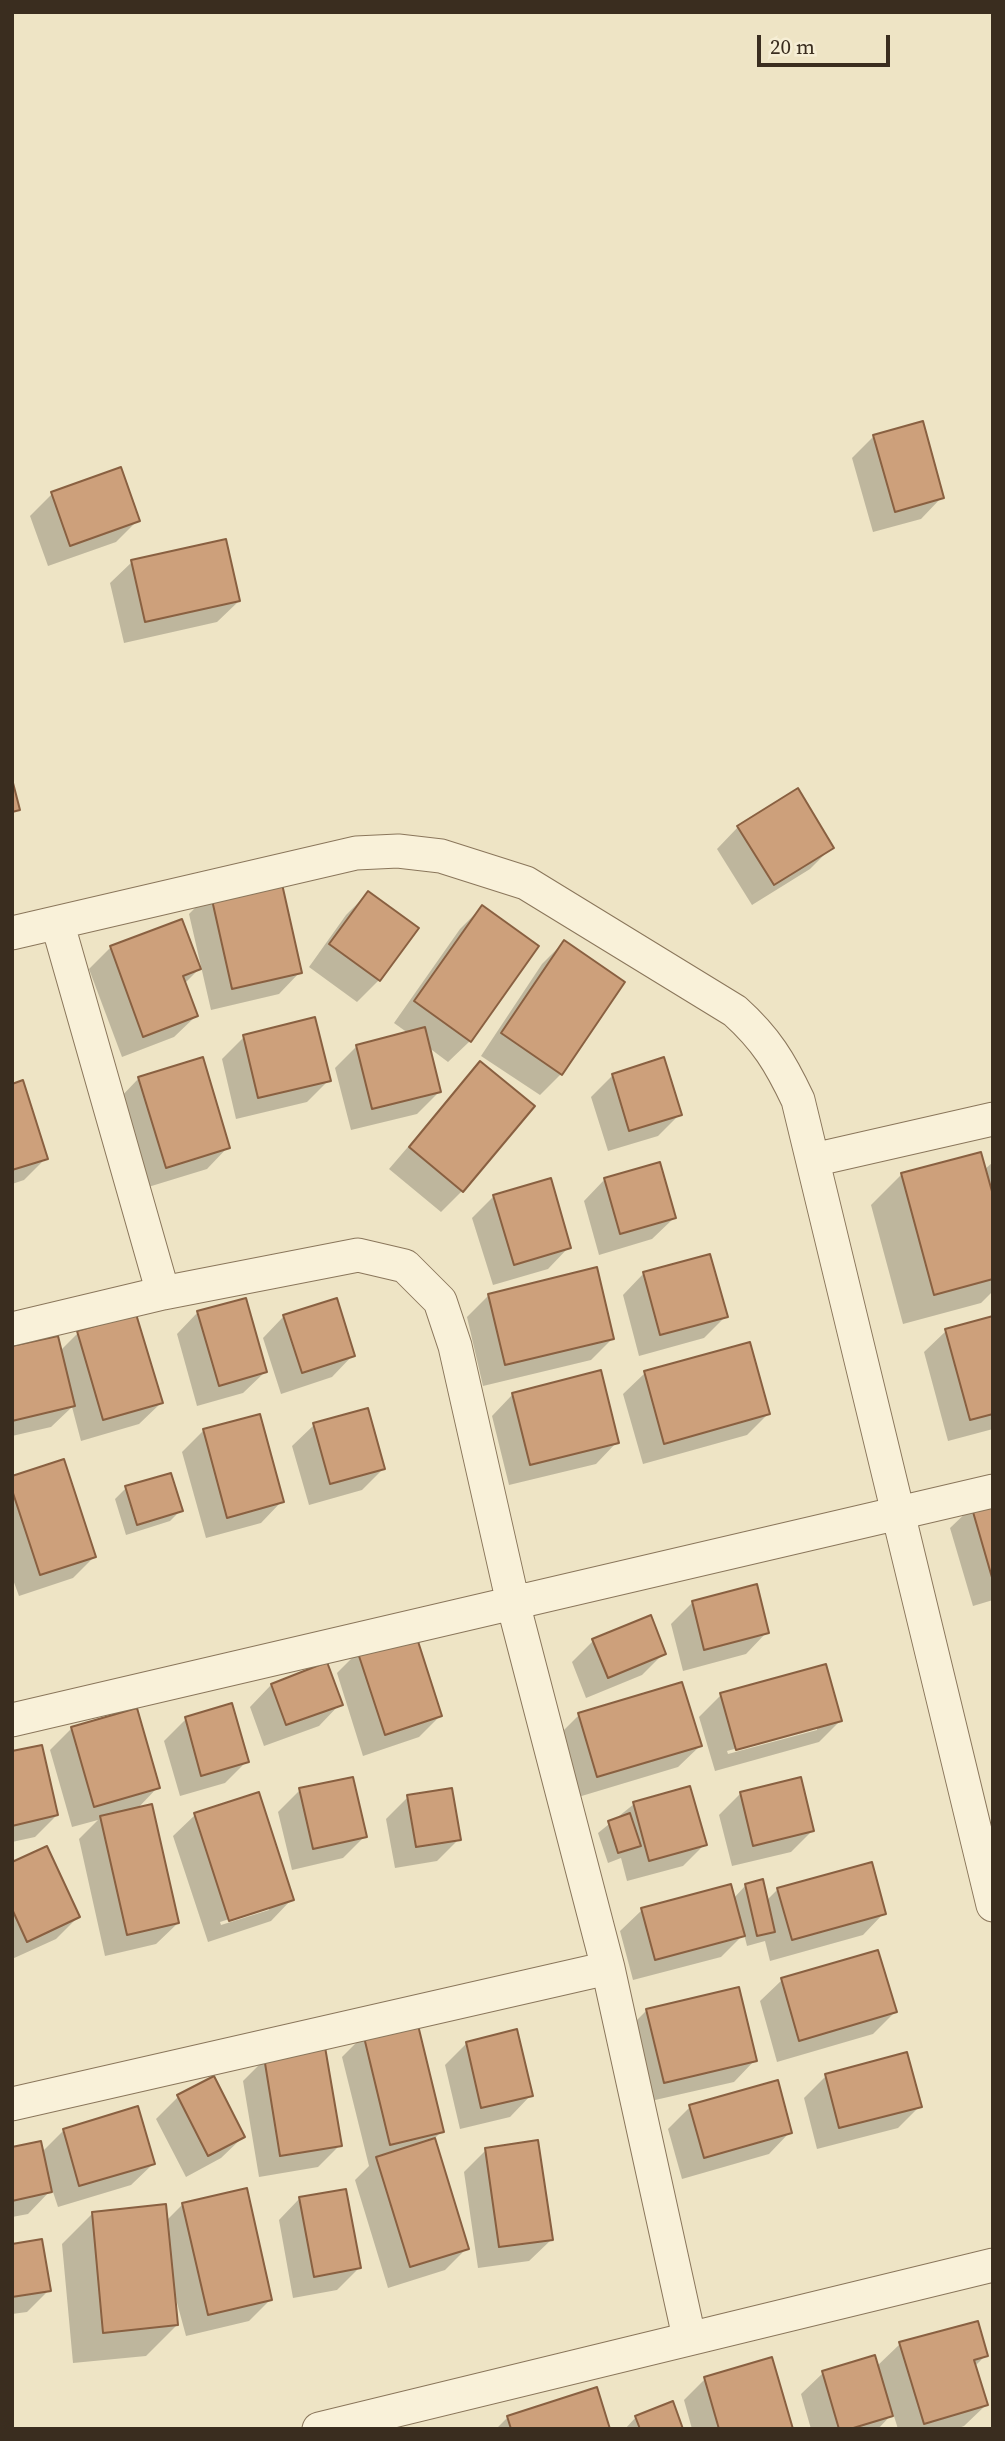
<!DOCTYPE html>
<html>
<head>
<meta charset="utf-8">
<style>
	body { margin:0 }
	#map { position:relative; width:1005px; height:2441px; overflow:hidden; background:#eee4c5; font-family:"Source Serif 4",serif }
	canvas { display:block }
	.frame { position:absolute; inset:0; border:14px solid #3a2d1f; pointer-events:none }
	.scale { position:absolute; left:757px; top:35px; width:133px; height:32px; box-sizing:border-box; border:4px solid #3a2d1f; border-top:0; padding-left:9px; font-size:21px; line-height:24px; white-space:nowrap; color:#3a2d1f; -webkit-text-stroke:5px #f6eed5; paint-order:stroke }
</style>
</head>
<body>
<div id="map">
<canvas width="1005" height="2441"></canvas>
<div class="frame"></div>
<div class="scale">20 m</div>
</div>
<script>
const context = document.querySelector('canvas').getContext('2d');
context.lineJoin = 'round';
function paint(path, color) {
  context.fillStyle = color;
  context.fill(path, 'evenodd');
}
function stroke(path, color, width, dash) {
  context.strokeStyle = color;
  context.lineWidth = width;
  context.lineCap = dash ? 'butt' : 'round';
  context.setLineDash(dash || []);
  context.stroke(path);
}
paint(new Path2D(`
	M874 436 942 497 921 519 873 532 852 458Z
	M52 494 138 520 116 542 48 566 30 516Z
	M132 562 239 601 217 622 124 643 110 583Z
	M738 827 832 847 810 869 752 905 717 849Z
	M211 892 300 972 279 994 211 1010 189 914Z
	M368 893 379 980 357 1002 309 967 346 915Z
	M482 907 470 1041 448 1062 428 1047 439 1092 417 1114 351 1130 335 1068 357 1046 408 1033 394 1023 460 929Z
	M564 942 561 1074 540 1095 481 1056 542 964Z
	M111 947 199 969 184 984 196 1016 174 1037 122 1057 89 969Z
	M244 1037 329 1080 307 1102 236 1119 222 1059Z
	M480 1063 462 1191 441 1212 389 1169Z
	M613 1075 680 1114 658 1136 608 1151 591 1097Z
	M139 1078 228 1147 207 1169 145 1188 118 1100Z
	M12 1086 46 1158 24 1180 12 1184Z
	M993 1162V1291L981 1303 903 1324 871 1205 902 1174 984 1170Z
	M605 1179 674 1218 652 1239 599 1255 584 1201Z
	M494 1196 569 1247 548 1269 493 1285 472 1218Z
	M644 1273 726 1316 704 1338 639 1356 623 1295Z
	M489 1295 612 1339 591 1360 483 1386 467 1317Z
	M198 1312 265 1372 243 1393 197 1406 177 1334Z
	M284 1316 353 1355 332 1377 281 1394 263 1338Z
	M993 1318V1429L948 1441 924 1352 946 1331Z
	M78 1333 161 1403 139 1424 81 1441 72 1407 51 1427 12 1436V1348L60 1351Z
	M645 1373 768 1414 747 1435 643 1464 623 1394Z
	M513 1394 617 1442 596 1464 509 1485 492 1416Z
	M314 1425 383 1469 362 1490 309 1505 292 1446Z
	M204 1430 282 1501 261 1523 206 1538 182 1452Z
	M12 1478 94 1557 73 1578 19 1596 12 1577Z
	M126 1488 181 1510 170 1521 126 1535 115 1499Z
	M993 1501V1600L973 1606 950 1528 972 1507Z
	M692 1603 767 1632 746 1654 683 1671 671 1624Z
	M593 1641 664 1653 642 1675 586 1698 572 1662Z
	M358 1652 440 1716 419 1737 363 1756 337 1673Z
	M271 1685 340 1704 319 1726 264 1746 250 1707Z
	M721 1695 840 1721 819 1742 715 1771 699 1717ZM817 1726V1730L728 1754 727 1751Z
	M579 1715 700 1746 678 1767 575 1798 557 1737Z
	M186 1719 247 1761 225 1783 180 1796 164 1741Z
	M72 1728 158 1787 136 1810 178 1923 156 1944 105 1956 79 1839 98 1820 72 1827 50 1750Z
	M12 1753 57 1815 35 1837 12 1842Z
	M300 1790 365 1836 343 1858 292 1870 278 1812Z
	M741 1793 812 1831 791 1852 732 1866 719 1815Z
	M408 1797 459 1839 437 1861 395 1868 386 1819Z
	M634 1804 705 1844 683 1866 627 1881 621 1858 608 1863 598 1833Z
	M195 1815 292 1899 271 1921 208 1942 173 1836ZM269 1906V1910L221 1925 220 1922Z
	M12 1864 78 1917 56 1939 12 1959Z
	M746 1885 766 1901 778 1889 884 1913 863 1935 770 1961 765 1941 747 1946 744 1934 721 1957 633 1980 620 1931 642 1910 733 1899Z
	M782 1980 895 2012 873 2034 777 2062 760 2001Z
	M647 2010 755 2060 734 2082 642 2103 625 2032Z
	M364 2035 442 2131 433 2140 467 2248 445 2270 388 2288 355 2180 369 2166 342 2057Z
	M467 2043 531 2095 510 2117 460 2129 445 2065Z
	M265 2059 340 2145 318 2167 259 2177 243 2081Z
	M826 2076 920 2106 898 2128 817 2149 804 2098Z
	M213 2078 243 2137 221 2158 186 2177 156 2119 178 2097Z
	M690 2107 790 2132 769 2154 682 2179 668 2129Z
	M64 2130 153 2164 131 2185 58 2207 52 2189 28 2214 12 2217V2149L42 2152Z
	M486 2150 551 2240 529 2261 478 2268 464 2172Z
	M300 2198 359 2268 337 2290 293 2298 279 2220Z
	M183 2204 271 2299 249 2321 186 2336 173 2288 177 2325 146 2356 73 2363 62 2244 93 2213 166 2221Z
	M12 2245 49 2290 27 2312 12 2314Z
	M900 2344 986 2355 974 2367 986 2405 964 2426 956 2429H898L893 2413 878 2429H811L801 2394 823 2373 876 2367Z
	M705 2379 791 2429H692L684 2400Z
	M508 2417 608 2429H496Z
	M636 2417 681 2429H625Z`), '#0003');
const building = new Path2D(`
	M923 421 944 498 895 512 873 435Z
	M121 467 140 521 70 546 51 492Z
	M226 539 240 601 145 622 131 560Z
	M12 779 20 810 12 812Z
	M798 788 834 848 774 885 737 826Z
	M280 875 302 973 232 989 210 891Z
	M368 891 419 928 380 981 329 944Z
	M482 905 539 946 471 1042 414 1001Z
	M182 919 201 969 183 976 198 1016 143 1037 110 946Z
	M564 940 625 982 562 1075 501 1033Z
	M315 1017 331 1081 258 1098 243 1035Z
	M425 1027 441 1092 372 1109 356 1045Z
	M203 1057 230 1148 166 1168 138 1077Z
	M664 1057 682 1115 629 1131 612 1074Z
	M480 1061 535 1106 463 1192 409 1147Z
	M23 1080 48 1159 12 1170V1084Z
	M981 1152 993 1195V1279L934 1295 901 1173Z
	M660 1162 676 1218 620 1234 604 1178Z
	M551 1178 571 1248 514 1265 493 1195Z
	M710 1254 728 1317 660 1335 643 1272Z
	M597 1267 614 1339 505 1365 488 1294Z
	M246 1298 267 1372 219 1386 197 1311Z
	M337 1298 355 1356 302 1373 283 1315Z
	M136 1314 163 1403 103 1420 77 1331Z
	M993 1316V1414L970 1420 945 1329Z
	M58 1336 75 1406 12 1421V1346Z
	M750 1342 770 1414 664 1444 644 1371Z
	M601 1370 619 1443 530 1465 512 1393Z
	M368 1408 385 1469 330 1484 313 1423Z
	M260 1414 284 1502 227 1518 203 1429Z
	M64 1459 96 1557 40 1575 12 1490V1476Z
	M171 1473 183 1511 137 1525 125 1486Z
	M993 1499V1581L971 1505Z
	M757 1584 769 1633 704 1650 692 1601Z
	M651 1615 666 1654 608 1678 592 1639Z
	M415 1632 442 1716 385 1735 357 1650Z
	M327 1662 343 1705 286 1725 271 1684Z
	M826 1664 842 1721 736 1750 720 1693Z
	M682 1682 702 1746 597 1777 578 1713Z
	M232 1703 249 1762 201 1776 185 1717Z
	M137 1708 160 1788 94 1807 71 1727Z
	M42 1745 58 1815 12 1826V1751Z
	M353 1777 367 1837 313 1849 299 1788Z
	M801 1777 814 1831 753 1846 740 1792Z
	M690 1786 707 1845 649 1861 633 1802Z
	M452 1788 461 1840 416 1847 407 1795Z
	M259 1792 294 1900 229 1921 194 1813Z
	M152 1804 179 1923 127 1935 100 1816Z
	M630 1813 641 1846 618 1853 608 1821Z
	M47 1846 80 1917 27 1942 12 1909V1862Z
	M872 1862 886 1914 792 1940 777 1888Z
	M763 1879 775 1932 757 1936 745 1884Z
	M731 1884 745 1936 655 1960 641 1908Z
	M878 1950 897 2012 799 2041 781 1978Z
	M739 1987 757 2061 664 2083 646 2009Z
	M417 2021 444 2132 390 2145 363 2033Z
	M517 2029 533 2096 481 2108 466 2042Z
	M325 2047 342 2146 280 2156 264 2057Z
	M907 2052 922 2107 839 2128 825 2074Z
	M214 2076 245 2137 208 2156 177 2095Z
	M778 2080 792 2133 704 2158 689 2105Z
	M138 2106 155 2164 79 2186 63 2129Z
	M435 2138 469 2249 410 2267 376 2157Z
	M538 2140 553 2240 499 2247 485 2148Z
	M41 2141 52 2192 12 2201V2147Z
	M247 2188 272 2300 208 2315 182 2203Z
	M346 2189 361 2268 314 2277 299 2197Z
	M166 2204 178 2325 103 2333 92 2212Z
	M42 2239 51 2291 12 2297V2244Z
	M978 2321 988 2356 974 2360 988 2405 924 2424 899 2342Z
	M875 2355 893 2416 850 2429H839L822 2371Z
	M772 2357 793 2429H719L704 2377Z
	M597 2387 610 2429H511L507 2416Z
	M673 2401 683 2429H640L635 2416Z`);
paint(building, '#cda07b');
stroke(building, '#896041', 2);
const street = new Path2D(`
	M58 925 163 1293
	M12 933 356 853 398 851 441 856 526 883 735 1011C766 1039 780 1062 798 1100L993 1905
	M813 1160 993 1119
	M12 1329 163 1293 358 1255 405 1266 440 1301 455 1346 513 1603 608 1968 689 2337
	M12 1720 993 1491
	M12 2104 608 1968
	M319 2429 993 2265`);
stroke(street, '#8a765b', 35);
stroke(street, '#f9f1d9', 33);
</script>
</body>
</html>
